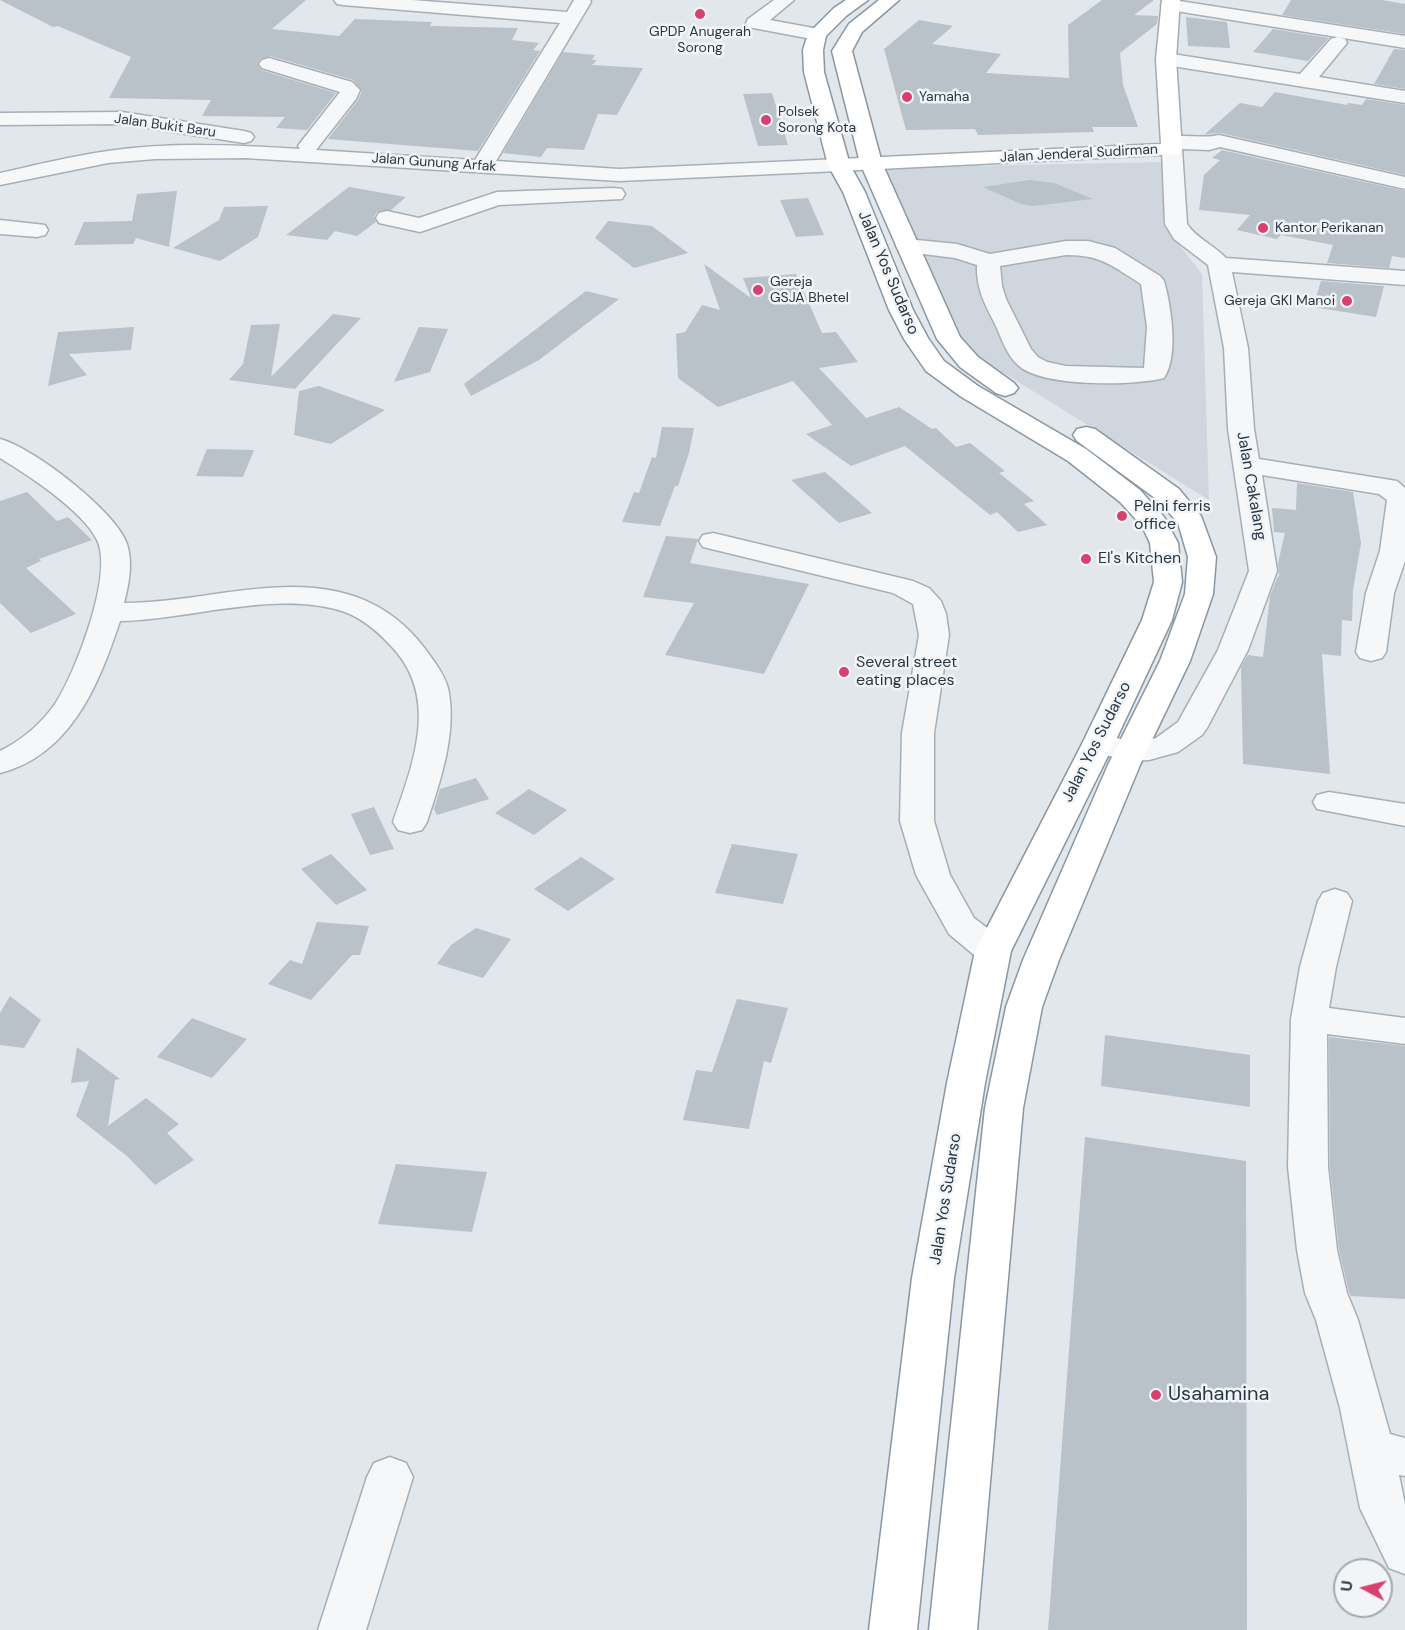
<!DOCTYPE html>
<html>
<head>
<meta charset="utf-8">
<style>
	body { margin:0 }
	#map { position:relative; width:1405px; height:1630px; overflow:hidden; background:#e2e7eb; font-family:"DM Sans",sans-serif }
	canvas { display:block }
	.north { position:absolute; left:1333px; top:1558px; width:60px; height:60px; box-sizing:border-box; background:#f2f5f8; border:2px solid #a2a9b0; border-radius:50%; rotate:277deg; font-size:16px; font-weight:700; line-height:24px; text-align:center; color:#293744 }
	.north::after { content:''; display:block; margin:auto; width:21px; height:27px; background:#d6416f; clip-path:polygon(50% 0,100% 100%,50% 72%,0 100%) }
</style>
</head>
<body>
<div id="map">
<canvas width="1405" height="1630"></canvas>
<div class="north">U</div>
</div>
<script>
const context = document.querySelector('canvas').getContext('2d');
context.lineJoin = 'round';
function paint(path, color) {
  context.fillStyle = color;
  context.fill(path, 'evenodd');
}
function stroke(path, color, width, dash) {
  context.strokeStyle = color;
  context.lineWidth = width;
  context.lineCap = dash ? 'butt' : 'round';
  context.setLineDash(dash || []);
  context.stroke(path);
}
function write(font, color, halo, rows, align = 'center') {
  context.font = font + ' "DM Sans",sans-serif';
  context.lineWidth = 5;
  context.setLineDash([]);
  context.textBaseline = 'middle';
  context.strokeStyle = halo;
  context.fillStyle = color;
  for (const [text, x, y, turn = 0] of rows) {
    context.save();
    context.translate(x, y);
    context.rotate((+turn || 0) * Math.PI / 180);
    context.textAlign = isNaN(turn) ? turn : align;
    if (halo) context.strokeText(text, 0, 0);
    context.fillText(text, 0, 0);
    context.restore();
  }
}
paint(new Path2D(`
	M1165 162 1168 231 1202 274 1209 500 960 346 875 168Z`), '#d0d6dd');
paint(new Path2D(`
	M0 0H306L272 29 339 36 355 19 432 22 430 26 518 28 512 40 539 43 533 50 540 51 478 151 328 139 358 100 362 91 353 80 270 56 260 59 257 64 261 70 336 93 307 130 276 128 285 117 202 116 211 100 109 98 131 57 58 26 53 27Z
	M1102 0H1154L1134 15 1158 16 1157 24 1120 53 1123 85 1138 127H1092L1094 132 978 135 975 129 906 130 884 49 919 20 953 26 932 44 1001 54 986 73 1069 78 1068 25Z
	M1291 0H1382L1405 4V34L1282 15Z
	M1186 17 1227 22 1230 48 1188 46Z
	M1273 29 1329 38 1308 61 1253 52Z
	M1394 49 1405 50V89L1374 84Z
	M563 52 595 55 592 60H597L592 65 643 68 617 115 598 114 584 150 547 148 541 157 503 153Z
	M1275 92 1347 105 1348 103 1362 105 1366 99 1405 105V175L1220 133 1205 134 1240 103 1262 107Z
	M772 93 788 145 758 146 743 94Z
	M1222 150 1405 191V258L1392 256 1389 268 1327 263 1333 245 1281 235 1277 239 1237 230 1250 215 1199 210 1204 175 1220 160 1212 158Z
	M1030 180 1054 183 1093 199 1033 206 1021 204 983 187Z
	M349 187 406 197 391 210 377 212 374 217 376 222 357 236 335 231 327 240 286 235Z
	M177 191 169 247 136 238 133 244 74 245 84 222 132 221 137 194Z
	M808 198 824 235 796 237 780 200Z
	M268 206 258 237 220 261 173 248 219 220 224 207Z
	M608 221 652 226 688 253 634 268 595 238Z
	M704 264 751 298 743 278 796 274 822 333 836 332 858 362 819 368 866 418 899 407 932 429 936 428 956 447 970 443 1005 471 999 473 1034 501 1024 504 1047 525 1018 532 997 512 990 515 905 446 851 466 806 434 832 425 793 381 718 407 678 378 676 334 685 332 702 305 720 310Z
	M1321 281 1384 286 1376 317 1313 307Z
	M586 291 619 299 539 360 471 396 464 384Z
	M333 314 361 318 295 389 229 380 243 364 251 325 280 324 271 377Z
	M134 327 131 350 69 354 87 375 48 386 58 332Z
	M419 327 448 329 430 372 394 382Z
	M319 386 385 410 331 444 294 435 299 391Z
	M662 427 694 428 689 453 678 486H675L660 526 622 522 634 492 639 493 652 457 656 458Z
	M207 449 254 450 243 477 196 476Z
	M825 472 872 513 839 523 791 480Z
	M1297 483 1353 492 1361 543 1353 590 1352 621 1342 620 1341 656 1322 654 1330 774 1243 764 1241 667 1248 655 1263 657 1270 596 1278 576 1279 577 1278 563 1285 533 1274 532 1272 508 1296 510Z
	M27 492 57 521 68 517 92 540 39 559 41 561 26 568 76 614 31 633 0 603V501Z
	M666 536 698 539 690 563 809 584 764 674 665 655 694 603 643 597Z
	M476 778 489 799 437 815 434 809 440 789Z
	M529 789 567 810 534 835 495 813Z
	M374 807 394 849 370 855 351 814Z
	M732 844 798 854 783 904 715 893Z
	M331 854 367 890 336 905 301 869Z
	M581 857 615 879 568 911 534 889Z
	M317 922 369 926 360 955H352L311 1000 268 984 290 960 302 964Z
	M476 928 511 939 483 978 437 964 451 945Z
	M10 996 41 1020 24 1048 0 1045V1013Z
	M737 999 788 1008 771 1063 764 1061 749 1129 683 1120 696 1070 712 1072Z
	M192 1018 247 1039 212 1078 157 1057Z
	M1105 1035 1250 1055V1107L1101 1086Z
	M1329 1037 1405 1046V1299L1351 1296 1349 1292 1339 1250 1330 1167Z
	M77 1047 120 1079 115 1080 108 1126 146 1098 179 1124 167 1133 194 1160 155 1185 128 1157 76 1116 89 1081 71 1083Z
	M1085 1137 1246 1161 1247 1630H1048Z
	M396 1164 487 1172 472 1232 378 1224Z`), '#b9c1c9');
const minor = new Path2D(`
	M334 0H412L567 12 574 0H590L591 2 496 161 619 169 839 159 846 161 850 165 846 169 839 171 619 181 245 158 155 159 108 163 0 185V173C36 165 72 156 108 151 171 142 237 145 300 149L298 146 301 142 340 92 262 68 259 64 262 60 269 58 352 82 360 90 356 99 316 150 475 160 560 23 343 5 337 4Z
	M774 0H794L770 20 824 30 826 34 824 38 817 40 748 27 746 23 748 19Z
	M1173 0 1405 36V48L1170 10 1164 9 1161 5 1164 1Z
	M1338 37 1345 39 1347 43 1319 77 1405 91V103L1166 65 1159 63 1156 59 1159 55 1166 53 1300 74 1331 39Z
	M122 112 244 131 251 133 254 137 251 141 244 143 122 124 0 125V113Z
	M1219 135 1405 177V189L1220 147 1209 150 1182 149 1187 224C1196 238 1214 245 1226 258L1405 271V285L1232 272 1248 348 1254 429 1259 459 1397 481 1405 488V561L1394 593 1386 652 1382 658 1371 661 1360 658 1356 652 1366 593 1380 551 1387 500 1379 494 1262 475 1277 571 1248 650 1207 728 1202 735 1178 752 1149 760 1131 761 1087 751 1082 744 1087 737 1098 734 1131 741 1148 740 1156 738 1178 722 1218 650 1249 571 1228 429 1224 348 1208 265 1174 239 1165 224 1162 150 1164 146 1162 142 1165 138C1183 133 1201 139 1219 135Z
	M614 188 622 189 625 194 622 199 499 205 420 232 379 223 376 218 379 213 387 211 419 218 497 192Z
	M0 220 45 225 48 230 45 235 37 237 0 234Z
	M907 239 957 244 990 254 1066 241H1088L1115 248 1160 276 1164 281C1171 306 1179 356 1164 378 1133 386 1043 387 1019 366 1006 355 1001 336 994 322 984 303 976 287 977 265L955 258 899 251 896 246 899 241ZM1066 255C1102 255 1112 266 1141 284L1147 327 1144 368 1066 366 1047 362 1038 357 1031 349 1006 299 1002 286 1000 266Z
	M0 439C32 447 116 511 127 544 133 563 129 584 124 603 181 603 236 587 292 587 352 587 397 607 431 657 439 668 447 680 449 693 456 736 440 782 427 822L422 830 410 833 398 830 393 822C413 764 440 698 392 647 379 633 364 619 345 612 276 589 191 620 120 621 99 684 71 755 0 773V751C22 740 41 724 55 704 75 674 114 574 97 540 83 511 28 475 0 458Z
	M713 533 913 581 929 588 941 601 946 614 949 635 934 733V821L950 875 974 918 1006 942 1011 951 1006 960 993 963 980 960 949 934 916 875 900 821 902 733 919 635 913 604 893 593 703 547 699 541 703 535Z
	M1329 792 1405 804V826L1317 809 1313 802 1317 795Z
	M1335 889 1347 893 1352 901 1336 967 1329 1008 1405 1018V1044L1327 1034 1328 1167 1337 1250 1347 1293 1358 1320 1390 1434 1405 1438V1476L1399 1475 1405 1504V1574L1389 1568 1360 1508 1340 1408 1316 1320 1305 1293 1297 1250 1288 1167 1291 1019 1300 967 1318 901 1323 893Z
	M390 1457 406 1463 413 1477 366 1630H318L367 1477 374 1463Z`);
const major = new Path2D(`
	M1162 0H1180L1176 59 1182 150 1179 154 839 171 832 169 828 165 832 161 839 159 1161 144 1156 59Z`);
const highway = new Path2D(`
	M846 0H868L846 16 826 36 823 50 824 72 850 165 865 192 913 310 928 338 944 361 978 386 1086 449 1140 490 1164 517 1178 543 1182 582 1172 620 1114 744 1011 951 985 1083 954 1278 917 1630H869L912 1278 947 1083 975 951 1082 744 1142 620 1154 582 1150 543 1142 526 1120 502 1068 461 960 396 926 371 904 339 889 310 843 192 828 165 804 72 803 50 808 34 834 8Z
	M879 0H899L862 32 852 51 882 163 960 337 978 357 1014 383 1018 388 1014 393 1005 396 996 393 960 367 937 339 860 163 832 51 849 24Z
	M1086 427 1095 429 1179 489 1201 516 1216 557 1213 594 1190 661 1140 765 1059 960 1042 1007 1023 1108 977 1630H929L985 1108 1006 1007 1023 960 1108 765 1160 661 1185 594 1188 557 1178 523 1159 501 1077 441 1073 435 1077 429Z`);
stroke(minor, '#a7afb6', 3);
stroke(major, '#a0adb7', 3);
stroke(highway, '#8897a3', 3);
paint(minor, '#f5f7f9');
paint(major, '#fff');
paint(highway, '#fff');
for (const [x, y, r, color] of [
	[700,14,6,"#d6416f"],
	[907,97,6,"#d6416f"],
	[766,120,6,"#d6416f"],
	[1263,228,6,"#d6416f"],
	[758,290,6,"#d6416f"],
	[1347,301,6,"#d6416f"],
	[1122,516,6,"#d6416f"],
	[1086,559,6,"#d6416f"],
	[844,672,6,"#d6416f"],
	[1156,1395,6,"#d6416f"]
]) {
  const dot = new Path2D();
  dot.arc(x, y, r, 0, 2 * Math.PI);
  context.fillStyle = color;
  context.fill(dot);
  stroke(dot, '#f2f5f8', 2);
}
write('14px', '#293744', '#f2f5f8', [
	["GPDP Anugerah",700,32,"center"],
	["Sorong",700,48,"center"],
	["Yamaha",919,97],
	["Polsek",778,112],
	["Sorong Kota",778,128],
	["Kantor Perikanan",1275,228],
	["Gereja",770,282],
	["GSJA Bhetel",770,298],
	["Gereja GKI Manoi",1335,301,"right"]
], 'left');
write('14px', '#293744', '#f2f5f8', [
	["Jalan Bukit Baru",165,126,8],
	["Jalan Jenderal Sudirman",1079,154,-3],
	["Jalan Gunung Arfak",434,163,4]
]);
write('16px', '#293744', '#f2f5f8', [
	["Jalan Yos Sudarso",888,273,67],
	["Jalan Cakalang",1251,486,80],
	["Jalan Yos Sudarso",1097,742,-63],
	["Jalan Yos Sudarso",946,1199,-81]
]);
write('16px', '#293744', '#f2f5f8', [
	["Pelni ferris",1134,507],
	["office",1134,525],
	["El's Kitchen",1098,559],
	["Several street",856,663],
	["eating places",856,681]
], 'left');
write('20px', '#293744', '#f2f5f8', [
	["Usahamina",1168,1395]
], 'left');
</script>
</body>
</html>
